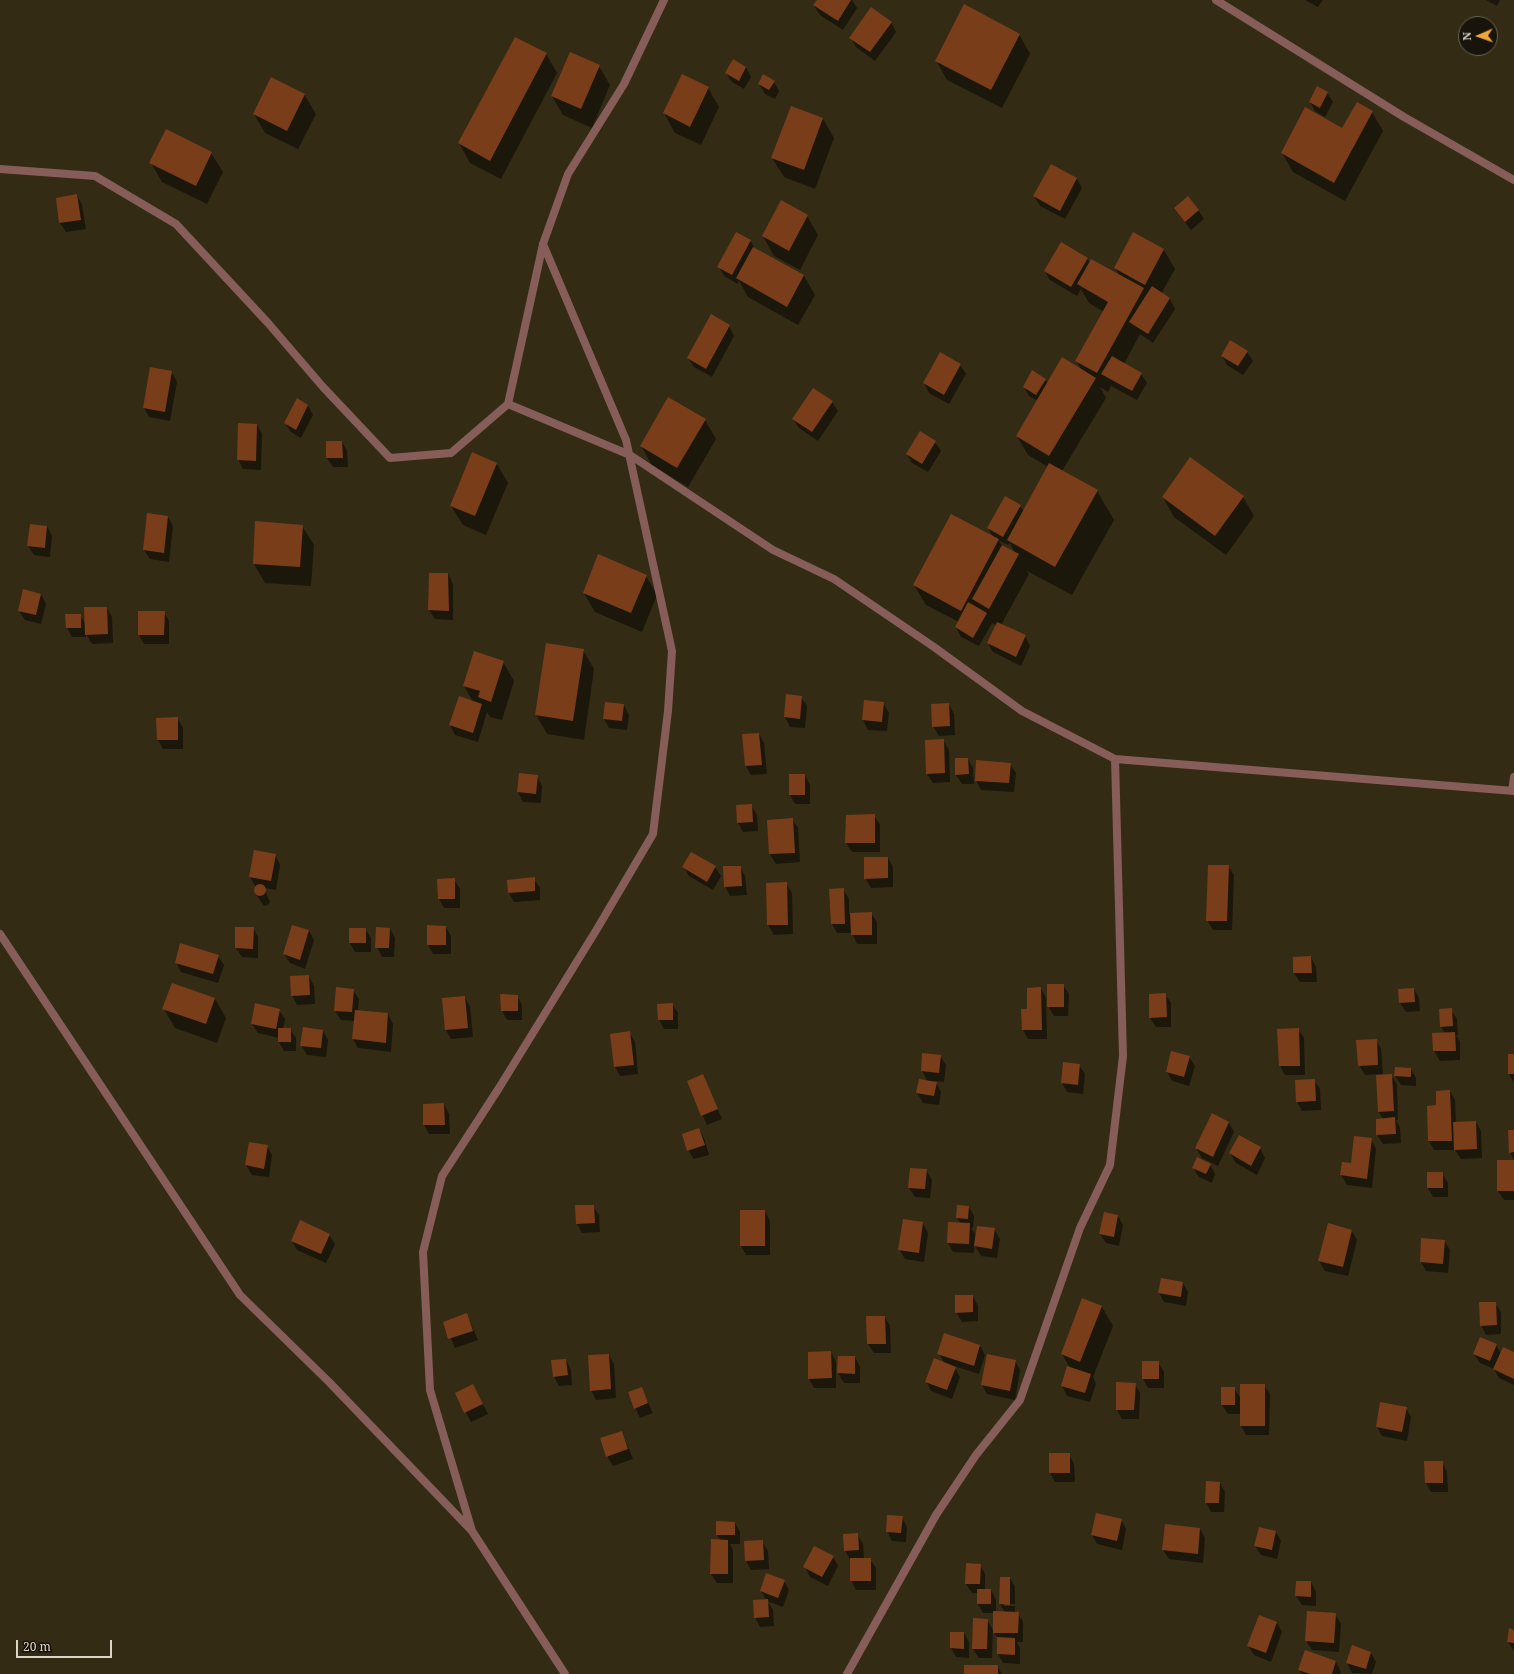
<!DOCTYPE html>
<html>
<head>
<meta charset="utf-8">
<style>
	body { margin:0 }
	#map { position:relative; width:1514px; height:1674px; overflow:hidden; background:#342b15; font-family:"Noto Serif",serif }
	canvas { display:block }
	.north { position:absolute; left:1458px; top:16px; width:40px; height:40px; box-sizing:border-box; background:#18140b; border:1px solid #666157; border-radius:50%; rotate:268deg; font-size:11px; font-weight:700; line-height:16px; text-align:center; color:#dad5c8 }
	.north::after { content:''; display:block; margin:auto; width:14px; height:18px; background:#eca93a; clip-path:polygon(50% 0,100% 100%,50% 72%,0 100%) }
	.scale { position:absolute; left:16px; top:1640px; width:96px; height:18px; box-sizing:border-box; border:2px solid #dad5c8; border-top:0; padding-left:5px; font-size:12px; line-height:14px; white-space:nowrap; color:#dad5c8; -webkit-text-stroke:3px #18140b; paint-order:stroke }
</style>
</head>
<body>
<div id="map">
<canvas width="1514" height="1674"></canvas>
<div class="north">N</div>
<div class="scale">20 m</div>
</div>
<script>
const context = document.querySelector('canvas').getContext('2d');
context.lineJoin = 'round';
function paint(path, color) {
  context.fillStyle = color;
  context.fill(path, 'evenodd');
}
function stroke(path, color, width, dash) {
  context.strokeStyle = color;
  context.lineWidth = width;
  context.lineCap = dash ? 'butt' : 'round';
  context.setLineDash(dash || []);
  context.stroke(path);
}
paint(new Path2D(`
	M818 0H852L857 8 843 30 820 15 814 6Z
	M1305 0H1323L1318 7Z
	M1486 0H1500L1497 6Z
	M891 22 896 32 875 61 856 47 851 38Z
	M1019 34 1030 54 1002 108 947 80 936 60Z
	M546 54 557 73 501 179 470 163 459 143Z
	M599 66 610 85 592 128 563 115 552 96Z
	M746 67 751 77 744 89 732 82 726 73Z
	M774 82 779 91 775 99 765 94 759 84Z
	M708 88 719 107 701 145 675 133 664 113Z
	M1327 93 1333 102 1325 117 1315 111 1310 102Z
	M304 94 316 114 298 149 265 133 254 114Z
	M1372 112 1383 131 1345 201 1293 172 1282 153 1343 130Z
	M823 119 834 138 815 189 784 177 772 158Z
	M211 153 223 172 207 204 162 182 151 163Z
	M1051 165 1077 179 1082 188 1065 219 1040 206 1034 196Z
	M77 195 82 205 86 229 66 232 60 223 57 198Z
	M1175 209 1198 210 1204 219 1191 230Z
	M807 216 818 235 800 270 774 256 763 236Z
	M750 240 755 249 804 276 815 295 798 325 748 297 739 281 738 284 724 276 719 267Z
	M1061 243 1088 259 1090 263 1120 276 1115 268 1164 250 1175 269 1161 294 1170 299 1175 309 1153 343 1140 334 1124 364 1141 374 1147 383 1137 400 1111 386 1108 392 1100 387 1106 398 1062 471 1097 491 1114 520 1072 595 1027 571 1029 574 1001 625 1025 636 1030 646 1021 666 993 652 988 643 996 625 992 623 979 646 961 637 956 627 959 622 926 605 914 585 994 538 988 528 1020 506 1024 512 1048 467 1028 455 1017 436 1038 401 1029 396 1024 387 1045 380 1048 384 1082 371 1076 360 1104 312 1089 303 1081 289 1077 296 1050 280 1045 271ZM998 540 1008 545 1010 543 1015 553 1002 545Z
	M729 326 734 336 712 377 694 367 688 358Z
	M1247 352 1253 361 1243 375 1227 365 1222 356Z
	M960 365 966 374 949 404 929 393 924 383Z
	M172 372 177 382 170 421 149 417 144 408Z
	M813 389 832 402 838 411 818 441 799 428 793 419Z
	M297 400 308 406 313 415 301 438 291 432 285 423Z
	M705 420 716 439 688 487 652 465 641 446Z
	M257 425 262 434 261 470 243 469 238 459Z
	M342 442 347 451 348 467H333L327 458Z
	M935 442 941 451 928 472 912 463 907 454Z
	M497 464 508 483 486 535 463 525 451 506Z
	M1163 497H1243L1254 516 1226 555 1174 517Z
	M168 517 173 526 169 562 150 559 144 550Z
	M47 526 52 536 50 557 34 555 28 546Z
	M302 526 314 545 311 586 265 583 254 564Z
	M448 574 453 584V620L435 619 429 610Z
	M646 576 657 595 642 632 595 612 584 593Z
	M41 594 46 604 41 624 25 620 19 611Z
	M107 608 112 617 113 643 92 644 86 634V637H72L67 628 80 615 86 625Z
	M164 612 169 621V644H144L139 635Z
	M583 650 594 669 584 740 547 734 536 715Z
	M503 662 514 681 502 720 490 717 487 712 478 742 455 735 450 725 474 703 464 686Z
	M787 695 801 697 807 706 805 728 790 727 785 717Z
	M865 701 883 703 889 713 887 731 868 730 863 720Z
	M949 704 954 714 955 735 939 736 933 726Z
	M624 705 629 715 627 730 609 728 604 719Z
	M177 718 183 728V749H163L158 740 157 719Z
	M759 734 764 743 767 774 751 775 746 766 743 735Z
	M943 740 949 750 950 782 933 783 927 774Z
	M968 759 973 768 974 784H962L956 775Z
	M1010 764 1016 773 1014 792 981 790 976 780Z
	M520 774 537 776 542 786 541 803 523 802 518 792Z
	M805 775 810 785V804H795L790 795Z
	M751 805 757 815 758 831 743 832 738 823 737 806Z
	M874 815 880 825V852H852L846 843 847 816Z
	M792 819 798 828 800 862 776 864 770 854 768 821Z
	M275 855 280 865 276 890 264 888 270 902 268 905 264 906 255 893 256 887 250 877Z
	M888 858 893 867V887L871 888 865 878Z
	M1228 866 1234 875 1232 930H1213L1207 920Z
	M684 867H715L721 876 713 890 689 876Z
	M740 867 745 876 747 895 730 896 725 886Z
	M454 879 460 889V908H444L439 899 438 880Z
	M534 879 540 888V900L514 902 509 893 508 880Z
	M786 883 792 893 793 934 774 935 768 925 767 884Z
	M843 889 849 899V914L871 913 877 922V944H857L852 933H837L832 924Z
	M446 927 451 936V954H433L428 945Z
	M253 928 258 937V958L242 957 236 948Z
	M390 928 395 938 394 957H382L377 947Z
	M365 929 371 938V952H355L350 943Z
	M309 931 314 940 305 969 290 963 284 954Z
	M218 956 224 965 218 983 181 972 176 962Z
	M1311 957 1316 967 1317 982H1300L1294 973Z
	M309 976 314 986 315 1004 297 1005 292 995Z
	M172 984 215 999 226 1018 217 1043 175 1028 164 1009Z
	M1063 985 1069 994 1068 1016H1054L1048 1006Z
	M1041 988 1046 998 1047 1039H1028L1023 1030 1022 1010H1028Z
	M1414 989 1419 998 1420 1011 1406 1012 1400 1003Z
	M353 990 359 999 358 1011 388 1014 393 1024 391 1052 358 1048 353 1039 355 1021 341 1020 335 1011Z
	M1165 994 1171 1003V1027H1156L1150 1018Z
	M517 996 522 1005V1020H507L502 1011Z
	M465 997 470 1007 473 1037 451 1039 446 1030 443 999Z
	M672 1004 678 1013V1029H664L659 1020 658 1005Z
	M279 1010 285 1019 283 1029H290L296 1038V1051H284L279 1042V1038L258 1033 252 1024Z
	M1451 1010 1457 1019 1458 1035H1456L1460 1042V1060L1440 1061 1434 1051 1433 1034 1445 1033 1441 1027Z
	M1298 1029 1304 1038 1305 1075H1285L1280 1066 1279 1030Z
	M323 1031 328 1040 326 1057 307 1055 301 1045Z
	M629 1032 635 1042 638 1074 620 1076 615 1067Z
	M1376 1040 1381 1049 1383 1074 1365 1075 1359 1065Z
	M923 1055 940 1056 946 1065 944 1082 935 1081 941 1092 939 1105 923 1103 917 1093 928 1082 922 1071Z
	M1514 1055V1083L1509 1074Z
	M1189 1057 1195 1066 1189 1086 1172 1081 1167 1072Z
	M1079 1065 1085 1074 1083 1094 1067 1092 1062 1083Z
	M1411 1069 1416 1078V1086L1401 1085 1395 1076Z
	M1391 1075 1397 1084 1398 1120H1396L1400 1128 1401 1143 1383 1144 1377 1135 1383 1119 1379 1112Z
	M703 1076 722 1119 707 1125 688 1082Z
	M1314 1080 1320 1089 1321 1110 1302 1111 1297 1102Z
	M1450 1091 1455 1100 1456 1123 1476 1122 1481 1131 1482 1158 1461 1159 1455 1150H1434L1429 1141 1437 1106Z
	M444 1104 449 1114 450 1134H429L424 1125Z
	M1212 1115 1229 1123 1234 1132 1218 1166 1202 1158 1196 1148Z
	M699 1129 704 1138 709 1155 694 1159 688 1150Z
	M1514 1131V1160L1510 1152Z
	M1371 1139 1376 1149 1372 1188 1347 1185 1341 1175 1343 1163 1352 1164Z
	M267 1146 272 1155 269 1177 252 1175 246 1165Z
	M1260 1148 1265 1158 1257 1175 1236 1163 1230 1153Z
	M1514 1161V1200H1504L1498 1191Z
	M1210 1164 1215 1174 1212 1183 1199 1177 1193 1168Z
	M926 1170 932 1180 930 1198 915 1197 909 1188Z
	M1428 1173H1442L1448 1183V1197H1433L1428 1188Z
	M593 1206 599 1215 600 1232 582 1233 577 1224Z
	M969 1207 974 1216 973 1228H971L975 1234 974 1253 953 1252 948 1243 961 1224 957 1218Z
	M765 1211 770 1221V1255H746L741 1246Z
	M1118 1216 1123 1225 1119 1246 1106 1243 1100 1234Z
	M923 1223 928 1233 924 1262 905 1259 899 1249Z
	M994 1229 1000 1239 997 1258 981 1256 974 1244Z
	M1352 1231 1357 1240 1348 1276 1325 1271 1319 1261Z
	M329 1235 335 1244 326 1263 297 1250 292 1241Z
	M1444 1240 1450 1250 1448 1273 1426 1271 1421 1262Z
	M1183 1283 1188 1292 1186 1306 1164 1302 1159 1293Z
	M973 1296 978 1306V1321L962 1322 956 1312Z
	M1083 1300 1102 1307 1113 1326 1093 1377 1096 1384 1090 1402 1067 1396 1062 1386 1070 1368 1062 1354Z
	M1495 1303 1501 1312V1334L1486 1335 1481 1325Z
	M467 1315 478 1340 455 1348 444 1323Z
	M867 1317H885L890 1326 891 1353H874L868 1344Z
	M1496 1345 1501 1354 1514 1353V1385L1499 1378 1494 1369 1480 1363 1474 1354Z
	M980 1346 985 1355 979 1374 954 1366 960 1377 952 1399 931 1391 926 1381 945 1364 939 1353Z
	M831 1352 836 1362V1388H814L809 1379V1353Z
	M609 1355 614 1364 616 1398 596 1400 591 1390Z
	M839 1357H855L860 1367V1383H844L838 1373Z
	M566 1360 571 1370 572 1385 559 1386 554 1377Z
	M1015 1361 1020 1370 1015 1400 987 1394 982 1385Z
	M1158 1362 1164 1372V1388H1148L1143 1379Z
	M1135 1384 1140 1393 1139 1419H1122L1117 1410Z
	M473 1385 488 1414 471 1422 456 1394Z
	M1264 1385 1270 1394 1269 1435H1246L1241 1426V1414H1228L1222 1405 1234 1388 1241 1399Z
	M641 1388 653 1413 640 1418 629 1393Z
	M1406 1408 1411 1417 1407 1441 1382 1436 1377 1427Z
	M622 1432 633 1459 613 1466 607 1456Z
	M1069 1454 1074 1464 1075 1482H1055L1050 1473Z
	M1442 1462 1447 1472 1448 1492H1431L1426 1483Z
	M1220 1483 1225 1492 1224 1512H1211L1206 1502Z
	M902 1517 907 1527 906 1542 892 1541 887 1531Z
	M1121 1520 1126 1529 1122 1550 1097 1544 1092 1535Z
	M735 1523 740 1532V1544H730L733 1550V1583H717L711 1574 721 1541 717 1535Z
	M1200 1529 1205 1538 1203 1563 1169 1559 1163 1550Z
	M1276 1532 1281 1541 1277 1559 1261 1555 1255 1546Z
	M857 1534 863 1544 864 1559H870L876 1568V1590H856L851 1580 850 1560 845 1550Z
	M762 1541 768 1551 769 1569 751 1570 746 1561 745 1542Z
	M833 1557 838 1566 828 1586 810 1577 805 1567Z
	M980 1565 985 1574V1590H991L996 1600V1612H1005L1000 1604 1001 1578H1010L1015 1587V1613H1018L1023 1622V1642H1017L1020 1648V1664L1003 1663 998 1654V1639L993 1630 992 1658H979L973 1649 974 1619 987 1620 994 1632V1613H983L978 1604V1593H972L966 1584ZM1004 1604H1015V1606H1004Z
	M784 1581 789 1590 783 1607 767 1601 773 1610 774 1626 760 1627 755 1617 766 1600 761 1591Z
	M1311 1582 1316 1592V1606L1302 1605 1296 1596Z
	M1335 1614 1341 1624 1339 1652 1312 1650 1306 1641Z
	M1277 1623 1282 1632 1271 1662 1254 1655 1248 1646Z
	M1514 1631V1651L1508 1642Z
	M964 1633 969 1642V1658L956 1657 951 1648Z
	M1305 1652 1336 1662 1341 1672 1340 1674H1302L1299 1670Z
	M1371 1653 1376 1662 1372 1674 1352 1673 1347 1663Z
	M997 1666 1002 1674H965Z`), '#0007');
paint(new Path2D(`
	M817 0H851L838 21 813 5Z
	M964 4 1020 34 991 90 935 61Z
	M871 7 892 22 870 52 849 38Z
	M515 37 547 53 490 161 458 143Z
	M570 52 600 65 581 109 551 96Z
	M733 59 746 67 739 81 725 73Z
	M682 74 709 87 690 127 663 113Z
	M763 74 775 81 769 90 758 84Z
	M271 77 305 94 287 131 253 114Z
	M1317 86 1328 92 1320 108 1309 102Z
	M1357 102 1373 111 1334 183 1281 153 1305 107 1342 128Z
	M791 106 823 118 804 170 771 158Z
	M166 129 212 152 196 186 149 163Z
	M1051 164 1077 178 1060 211 1033 196Z
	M77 194 81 220 59 223 56 198Z
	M1188 196 1199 210 1185 222 1174 208Z
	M781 200 808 215 789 251 762 236Z
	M736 232 751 240 732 275 717 267Z
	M1133 232 1164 249 1145 285 1114 268Z
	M1061 242 1088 258 1071 287 1044 271Z
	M753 247 804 275 787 307 736 278Z
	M1091 259 1144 288 1097 373 1075 361 1108 302 1077 284Z
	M1152 286 1170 298 1148 334 1129 322Z
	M711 314 730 325 706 369 687 358Z
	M1230 340 1248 351 1238 366 1221 356Z
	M940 352 961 364 944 395 923 383Z
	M1112 356 1142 373 1132 391 1101 374Z
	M1062 357 1096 378 1049 456 1016 436Z
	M150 367 172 371 165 412 143 408Z
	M1032 370 1046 379 1036 395 1023 387Z
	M813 388 833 401 812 432 792 419Z
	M668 397 706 419 677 468 640 446Z
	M297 398 308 405 296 430 284 423Z
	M238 423 257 424 256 461 237 460Z
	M920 431 936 441 922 464 906 454Z
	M326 441H342L343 458H326Z
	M472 452 497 463 475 516 450 506Z
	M1190 457 1244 496 1215 536 1162 497Z
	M1049 463 1098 490 1055 567 1007 540Z
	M1005 496 1021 505 1003 537 987 528Z
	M147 513 168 516 164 553 143 550Z
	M951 514 999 539 961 611 913 585Z
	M255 521 303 525 300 567 253 564Z
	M30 524 47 526 45 548 27 546Z
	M1002 545 1019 554 989 609 972 599Z
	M598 554 647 575 631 613 583 593Z
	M429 573H448L449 611 428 610Z
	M23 589 41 594 36 615 18 611Z
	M968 602 987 613 973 638 955 627Z
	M84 607H107L108 634 85 635Z
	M138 611H165L164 635H138Z
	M65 614H81V628H66Z
	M997 622 1026 635 1016 657 987 643Z
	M546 643 584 649 573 721 535 715Z
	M474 651 504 661 491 702 478 697 480 691 463 686Z
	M786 694 802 696 800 719 784 717Z
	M459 696 482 704 473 733 449 725Z
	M864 700 884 702 882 722 862 720Z
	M605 702 624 704 622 721 603 719Z
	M949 703 950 726 932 727 931 704Z
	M178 717V740H157L156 718Z
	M759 733 762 765 745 766 742 734Z
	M944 739 945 773 926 774 925 740Z
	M955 758H968L969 774 955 775Z
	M976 760 1011 763 1009 783 975 781Z
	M519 773 538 775 536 794 517 792Z
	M789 774H805V795H789Z
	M752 804 753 822 737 823 736 805Z
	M875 814V843H845L846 815Z
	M793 818 795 853 769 854 767 820Z
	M254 850 276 854 271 881 249 877Z
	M691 852 716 866 707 882 682 867Z
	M864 857H888V878L864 879Z
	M1208 865H1229L1227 921H1206Z
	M723 866H741L742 886 724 887Z
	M535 877V891L508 893 507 880Z
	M455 878V899H438L437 879Z
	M787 882 788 925H767L766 883Z
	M254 890a6 6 0 1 1 12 0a6 6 0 1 1-12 0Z
	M844 888 845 924H831L829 889Z
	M872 912V935H851L850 913Z
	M292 925 309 930 300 960 283 954Z
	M427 925 446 926V945H427Z
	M235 927H254L253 949 235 948Z
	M376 927 390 928 389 948H375Z
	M349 928H366V943H349Z
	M180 943 219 955 213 974 175 963Z
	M1311 956 1312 973H1293V957Z
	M309 975 310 995 291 996 290 976Z
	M172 983 215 998 206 1024 162 1009Z
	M1047 984H1064V1007H1047Z
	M336 987 354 989 352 1012 334 1011Z
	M1041 987 1042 1030H1022L1021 1009H1027V988Z
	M1414 988 1415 1002 1399 1003 1398 989Z
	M1166 993 1167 1017 1149 1018V994Z
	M500 994 518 995V1011H501Z
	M465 996 468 1028 445 1030 442 998Z
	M255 1003 280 1009 276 1029 251 1024Z
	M673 1003V1020H658L657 1004Z
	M1452 1008 1453 1026 1440 1027 1439 1009Z
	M355 1010 388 1013 386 1043 352 1039Z
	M303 1027 323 1030 321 1048 300 1046Z
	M278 1028H291V1042H278Z
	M1299 1028 1300 1066H1279L1277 1029Z
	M630 1031 634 1065 614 1067 610 1034Z
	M1455 1032 1456 1051H1433L1432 1033Z
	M1377 1039 1378 1065 1358 1066 1356 1040Z
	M1171 1051 1190 1056 1184 1077 1166 1072Z
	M922 1053 941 1055 939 1073 921 1071Z
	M1508 1054H1514V1074H1508Z
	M1063 1062 1080 1064 1078 1085 1061 1083Z
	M1395 1067 1411 1068V1077L1394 1076Z
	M703 1074 718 1109 701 1116 687 1081Z
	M1392 1074 1394 1111 1378 1112 1376 1075Z
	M919 1079 937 1082 934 1096 916 1093Z
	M1315 1079 1316 1101 1296 1102 1295 1080Z
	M1450 1090 1452 1141H1428L1427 1106 1436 1105V1091Z
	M444 1103 445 1125H423V1104Z
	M1212 1113 1229 1122 1213 1157 1195 1148Z
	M1395 1117 1396 1134 1376 1135V1119Z
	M1476 1121 1477 1149 1454 1150 1453 1122Z
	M699 1128 705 1145 687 1151 682 1134Z
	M1508 1130H1514V1152L1509 1153Z
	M1239 1135 1261 1147 1251 1166 1229 1153Z
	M1354 1136 1372 1138 1367 1179 1340 1175 1342 1162 1351 1163Z
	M249 1142 268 1145 264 1169 245 1165Z
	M1197 1157 1211 1164 1206 1174 1192 1168Z
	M1497 1160H1514V1191H1497Z
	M910 1168 927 1169 925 1189 908 1188Z
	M1427 1172H1443V1188H1427Z
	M575 1205H594L595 1223 576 1224Z
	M957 1205 969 1206 968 1219 956 1218Z
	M740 1210H765V1246H740Z
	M1104 1212 1118 1215 1114 1237 1099 1234Z
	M903 1219 923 1222 919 1253 898 1250Z
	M300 1220 330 1234 321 1254 291 1241Z
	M948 1222 970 1223 969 1244 947 1243Z
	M1328 1223 1352 1230 1343 1267 1318 1261Z
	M977 1226 995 1228 992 1249 974 1246Z
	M1421 1238 1445 1240 1443 1264 1420 1262Z
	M1161 1278 1183 1282 1181 1297 1158 1293Z
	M955 1295H973V1312L955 1313Z
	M1082 1298 1102 1306 1080 1362 1061 1354Z
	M1479 1302H1496L1497 1325 1480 1326Z
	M467 1313 473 1331 448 1339 443 1322Z
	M866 1316H885L886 1344H867Z
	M944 1333 980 1345 974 1366 937 1354Z
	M1480 1337 1497 1344 1490 1361 1473 1354Z
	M1503 1347 1514 1352V1379L1493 1369Z
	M831 1351 832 1378 808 1379V1352Z
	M609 1354 611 1389 590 1391 588 1355Z
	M987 1354 1016 1360 1010 1391 981 1385Z
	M838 1356H855V1374L837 1373Z
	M934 1358 956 1367 947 1390 925 1382Z
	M566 1359 568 1375 553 1377 551 1360Z
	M1142 1361H1159V1379H1142Z
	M1067 1366 1091 1374 1085 1393 1061 1386Z
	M1116 1382 1136 1383 1134 1410H1116Z
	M473 1384 483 1404 464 1413 455 1393Z
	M1240 1384H1265V1426H1240Z
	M642 1387 648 1403 634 1409 628 1392Z
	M1221 1387H1235V1405H1221Z
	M1380 1402 1407 1407 1402 1432 1376 1427Z
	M622 1431 628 1449 606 1457 600 1438Z
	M1049 1453H1070V1473H1049Z
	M1424 1461H1443V1483H1425Z
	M1206 1481 1220 1482 1219 1503H1205Z
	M1096 1513 1122 1519 1117 1541 1091 1535Z
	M887 1515 903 1516 901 1533 886 1532Z
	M716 1521 735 1522V1535H716Z
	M1165 1524 1200 1528 1198 1554 1162 1550Z
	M1259 1527 1276 1531 1272 1550 1254 1546Z
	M858 1533 859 1550 844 1551 843 1534Z
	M711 1539 728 1540V1574H710Z
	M763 1540 764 1560 745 1561 744 1541Z
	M814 1546 834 1556 822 1577 803 1567Z
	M850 1558H871V1581H850Z
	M966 1563 981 1564 980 1584H965Z
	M766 1573 785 1580 778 1598 760 1591Z
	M1000 1577H1010V1605L999 1604Z
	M1296 1581H1311V1597L1295 1596Z
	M977 1589H991V1604H977Z
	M768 1599 769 1617 754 1618 753 1600Z
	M993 1611 1019 1612 1018 1633H993Z
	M1307 1611 1336 1613 1334 1643 1305 1641Z
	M1259 1615 1277 1622 1266 1653 1247 1646Z
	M973 1618 988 1619 987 1649H972Z
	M1509 1628 1514 1630V1643L1507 1642Z
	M950 1632H964V1649L950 1648Z
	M997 1637 1015 1638V1655L997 1654Z
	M1352 1645 1371 1652 1366 1669 1346 1663Z
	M1305 1650 1336 1661 1332 1674H1310L1298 1670Z
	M964 1665H998V1674H964Z`), '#7a3d1a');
stroke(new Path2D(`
	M1216 0 1404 117 1514 180
	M0 169 95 176 176 224 268 323 323 387 390 458 451 453 508 404 630 455 773 550 834 579 934 647 1022 711 1115 759 1514 791
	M508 404 543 244 568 174 624 84 664 0
	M1512 791 1514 777
	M0 934 240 1295 329 1382 472 1531 565 1674
	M472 1531 430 1390 423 1252 442 1176 499 1088 597 929 653 834 668 711 672 651 626 440 543 244
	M847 1674 936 1515 976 1455 1020 1400 1080 1228 1110 1165 1123 1056 1115 759`), '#865d58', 8);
</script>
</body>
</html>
